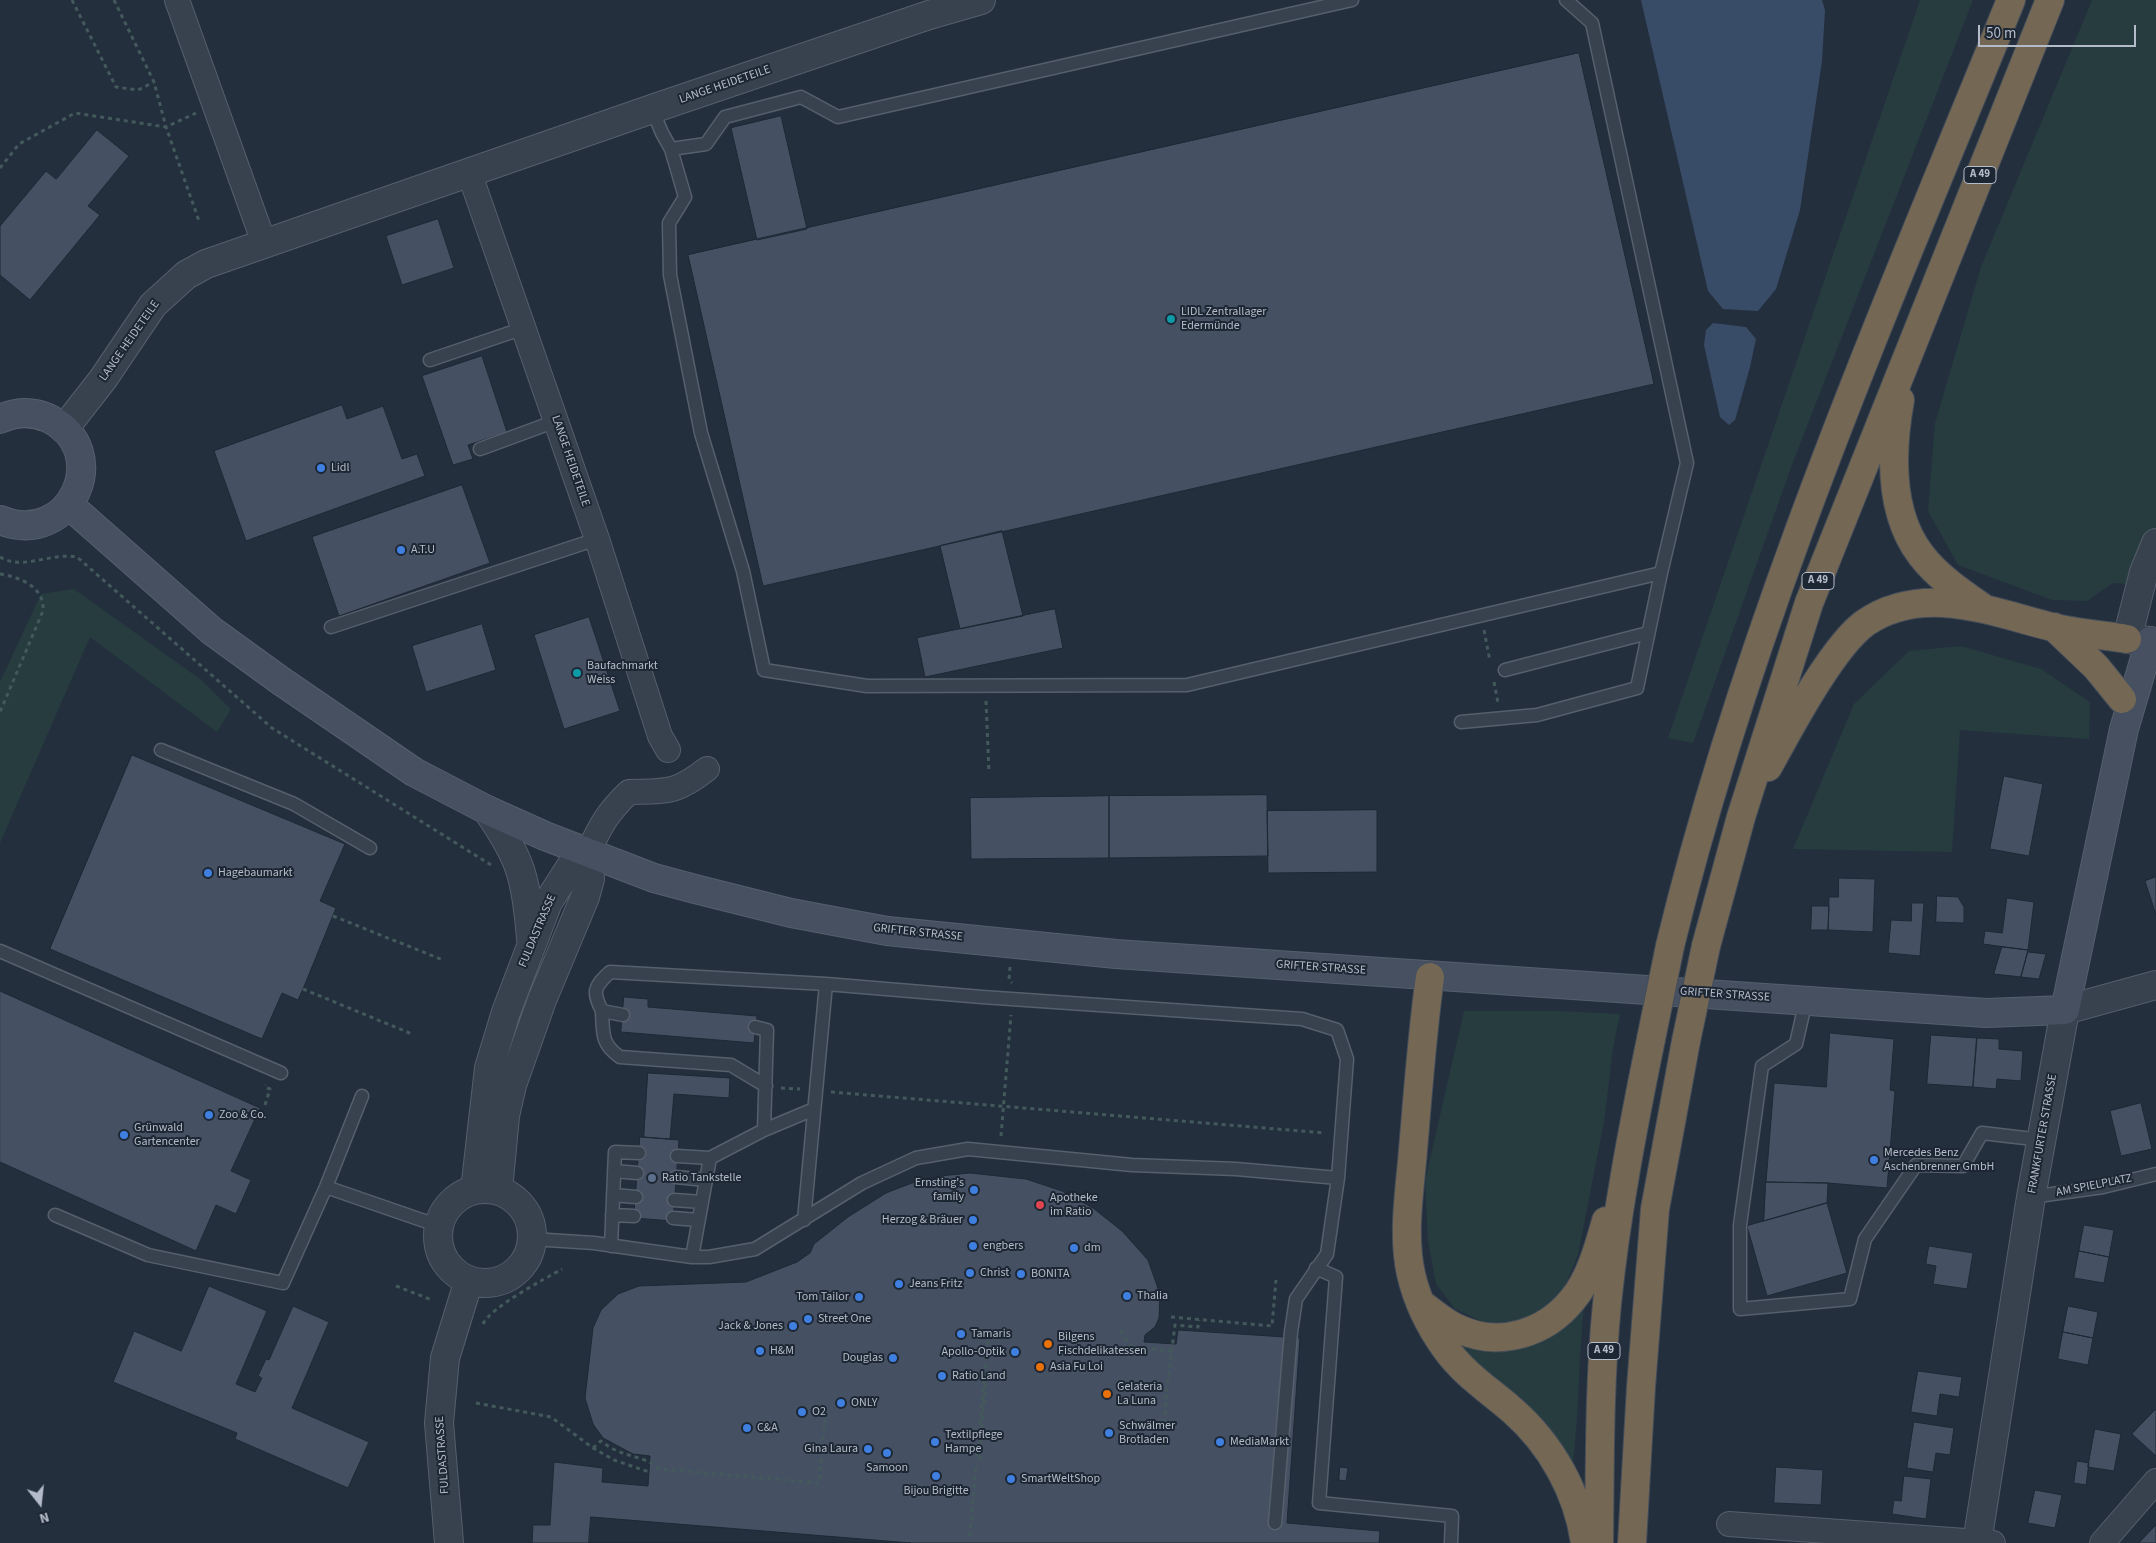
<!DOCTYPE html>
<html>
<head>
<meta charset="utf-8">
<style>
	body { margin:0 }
	#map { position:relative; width:2156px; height:1543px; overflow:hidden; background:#242f3e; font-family:"Source Sans 3",sans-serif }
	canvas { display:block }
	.north { position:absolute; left:15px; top:1478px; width:50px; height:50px; -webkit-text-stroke:4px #1d2633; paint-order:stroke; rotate:164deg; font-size:14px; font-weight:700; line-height:20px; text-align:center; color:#b4bcc9 }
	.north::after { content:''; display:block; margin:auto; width:18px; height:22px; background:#b4bcc9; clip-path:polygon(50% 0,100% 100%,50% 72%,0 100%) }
	.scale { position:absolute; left:1978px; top:25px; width:158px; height:22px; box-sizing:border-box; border:2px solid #b4bcc9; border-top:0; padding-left:6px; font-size:15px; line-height:18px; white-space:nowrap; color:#b4bcc9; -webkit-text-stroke:4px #1d2633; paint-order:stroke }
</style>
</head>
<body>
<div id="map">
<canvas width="2156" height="1543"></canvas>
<div class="north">N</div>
<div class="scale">50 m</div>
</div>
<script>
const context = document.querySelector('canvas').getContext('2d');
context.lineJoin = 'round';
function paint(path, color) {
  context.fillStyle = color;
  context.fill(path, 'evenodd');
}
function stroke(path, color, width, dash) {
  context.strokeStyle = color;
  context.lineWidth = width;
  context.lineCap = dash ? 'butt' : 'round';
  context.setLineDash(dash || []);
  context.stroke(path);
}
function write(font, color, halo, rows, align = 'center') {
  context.font = font + ' "Source Sans 3",sans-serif';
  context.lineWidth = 4;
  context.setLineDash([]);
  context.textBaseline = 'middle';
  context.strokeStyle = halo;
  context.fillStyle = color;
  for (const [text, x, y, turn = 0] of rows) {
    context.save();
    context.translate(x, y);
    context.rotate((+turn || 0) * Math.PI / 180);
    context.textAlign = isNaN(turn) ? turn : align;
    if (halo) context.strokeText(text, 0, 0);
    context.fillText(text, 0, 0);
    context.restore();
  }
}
paint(new Path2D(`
	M1920 0H1973L1793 462 1693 743 1668 738Z
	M2092 0H2156V587L2113 583 2087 601 2052 600 1958 565 1928 511 1935 423 1981 267Z
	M74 589 200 679 231 709 217 732 90 637 0 843V682L41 594Z
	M1961 646 2041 669 2090 702 2089 739 1960 730 1952 852 1793 849 1854 704 1909 651Z
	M1464 1011H1558L1620 1014 1613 1048 1604 1122 1578 1255 1561 1295 1528 1320 1488 1324 1455 1309 1436 1284 1428 1241 1425 1181Z
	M1585 1297C1578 1354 1580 1412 1572 1469L1443 1333 1486 1345Z`), '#263c3f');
paint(new Path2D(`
	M1641 0H1822L1825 10 1822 61 1800 210 1776 289 1758 311 1723 309 1708 291Z
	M1713 323 1746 327 1756 339 1750 367 1735 420 1729 425 1720 417 1704 345 1706 330Z`), '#394c67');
const building = new Path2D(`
	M1579 53 1654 384 763 586 688 255Z
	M781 116 807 229 757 240 731 128Z
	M97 130 129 156 88 206 100 215 30 300 0 275V226L46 171 56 179Z
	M438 219 454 268 402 285 386 236Z
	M482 356 507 432 468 445 473 459 453 465 422 376Z
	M342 405 347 419 383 406 402 459 417 454 425 476 246 541 214 451Z
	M462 485 490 563 339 616 312 537Z
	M1002 531 1023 616 960 629 940 546Z
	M1055 609 1063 648 925 677 917 638Z
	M589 617 620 711 564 729 534 635Z
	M482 624 496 670 426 692 412 646Z
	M132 755 345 844 320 901 336 908 303 989 298 1000 282 993 262 1039 50 949Z
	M2004 776 2043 784 2029 856 1990 849Z
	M1267 795 1268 856 1109 858V796Z
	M1109 796V858L971 859 970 798Z
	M1377 810V872L1268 873 1267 811Z
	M2156 877V915L2145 881Z
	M1839 878 1875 879 1873 932 1828 930 1829 897H1838Z
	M1937 896 1958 897 1964 907V923L1936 922Z
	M2007 898 2034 902 2028 950 1983 944 1985 931 2002 933Z
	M1912 903H1924L1920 956 1888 953 1891 920 1911 921Z
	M1812 906H1829L1828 930H1811Z
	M2002 947 2028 950 2021 977 1994 974Z
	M2028 952 2046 954 2039 979 2021 977Z
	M0 991 260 1108 231 1171 251 1180 236 1214 216 1205 196 1251 0 1162Z
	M624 997 648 999V1007L757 1016 754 1043 621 1032Z
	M1830 1033 1894 1039 1890 1090 1895 1091 1887 1188 1828 1183 1766 1182 1774 1083 1826 1087Z
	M1931 1035 1977 1038 1973 1087 1927 1084Z
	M1977 1038 1999 1039V1049L2023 1051 2021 1081 1997 1079 1996 1089 1973 1087Z
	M648 1073 730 1078 729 1098 674 1094 670 1139 644 1137Z
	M2141 1103 2152 1149 2121 1156 2110 1111Z
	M640 1137 679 1140 673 1221 634 1218Z
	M970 1173 1026 1179 1062 1191 1093 1208 1122 1231 1148 1260 1160 1294 1159 1318 1155 1327 1145 1335 1144 1342 1176 1344 1178 1330 1300 1338 1287 1523 1380 1531 1379 1543H532L533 1525H550L554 1462 603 1468 602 1482 648 1486 650 1456 633 1454 603 1438 593 1424 585 1398 593 1328 601 1310 618 1294 639 1286 746 1282 797 1262 810 1253 814 1244 848 1217 886 1193 912 1183 941 1176Z
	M1766 1182 1828 1183 1827 1203 1764 1221Z
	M1827 1203 1847 1273 1767 1296 1747 1226Z
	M2084 1225 2114 1230 2109 1257 2079 1251Z
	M1929 1246 1973 1253 1967 1289 1933 1284 1936 1266 1926 1264Z
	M2079 1251 2109 1257 2104 1283 2074 1278Z
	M209 1286 267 1311 236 1384 255 1392 262 1378 258 1376 266 1359 269 1360 293 1306 329 1322 292 1408 369 1442 348 1488 235 1439 237 1433 113 1382 134 1331 181 1351Z
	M2068 1306 2098 1312 2093 1338 2063 1332Z
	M2063 1332 2093 1338 2088 1365 2058 1359Z
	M1918 1371 1962 1377 1959 1397 1940 1394 1937 1416 1911 1412Z
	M2156 1409V1456L2132 1434Z
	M1914 1422 1954 1428 1950 1455 1936 1453 1933 1472 1907 1468Z
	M2095 1429 2121 1434 2114 1471 2088 1467Z
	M2077 1461 2089 1463 2086 1485 2074 1483Z
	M1340 1467 1348 1468 1346 1481 1339 1480Z
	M1776 1467 1823 1470 1821 1505 1774 1503Z
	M1904 1476 1931 1479 1926 1519 1892 1514 1894 1500 1901 1501Z
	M2035 1490 2062 1495 2055 1528 2028 1523Z
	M591 1517 911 1543H589Z
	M2156 1525V1543H2139Z`);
paint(building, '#455162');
stroke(building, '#1f2835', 1);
const service = new Path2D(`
	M652 109 662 133 671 149 706 144 725 117 801 97 838 117 1352 0
	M671 149 685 197 669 223 670 275 701 433 743 571 764 670 867 686 1187 685 1661 573 1687 463 1592 23 1566 0
	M430 360 524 328
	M480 449 556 421
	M331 627 597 539
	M1505 670 1648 633
	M1461 722 1537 715 1637 688 1661 573
	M161 750 294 804 370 848
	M0 951 281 1073
	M1806 1000 1796 1044 1762 1066 1740 1225V1309L1850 1299 1865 1239 1916 1165 1963 1166 1982 1133 2042 1140
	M602 1011C603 1033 601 1044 620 1057L731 1065 766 1086
	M623 1015 602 1011C592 991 594 987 610 972L826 984 982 997 1302 1019 1337 1030 1347 1059 1338 1178 1327 1254 1296 1299 1291 1332 1275 1523
	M755 1027 767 1030 764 1130
	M677 1156 710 1158 764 1130 814 1109
	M614 1171 637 1173
	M676 1177 706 1180
	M326 1187 439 1226
	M613 1195 636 1197
	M2031 1197 2103 1187 2156 1174
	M674 1200 702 1202
	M55 1215 148 1255 283 1283 326 1187 362 1096
	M612 1215 634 1216
	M673 1218 698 1220
	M804 1220 826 984
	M532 1239 594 1243 692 1257H709L755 1249 862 1183 916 1158 968 1149 1132 1165 1236 1169 1338 1178
	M611 1246 615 1152 639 1153
	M692 1257 710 1158
	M1316 1268 1336 1277 1319 1503 1452 1516 1451 1543`);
const minor = new Path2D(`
	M177 0 264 243
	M469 172 597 539 660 736 668 750
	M588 853C600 826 608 812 629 792 667 791 675 794 707 769
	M1729 1524 1993 1543
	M2102 1543 2156 1481`);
const tertiary = new Path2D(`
	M64 429 103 379 153 305 186 275 206 264 652 109 929 15 981 0
	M2150 641 2127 639 2144 572 2156 543
	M487 810C522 860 526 879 531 938
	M438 1236a47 47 0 1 1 94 0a47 47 0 1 1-94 0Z
	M475 1190 489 1068 506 1012 548 902 571 866 588 853
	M498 1190 505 1116 512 1085 542 1000 585 897 590 879 588 853
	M449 1543 439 1423 445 1358 469 1280
	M1977 1543 2031 1197 2065 1010 2156 985`);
const secondary = new Path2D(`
	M0 419C15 412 32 411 48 418 115 450 71 549 0 520
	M69 505 212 631 281 681 414 772 487 810 545 836 654 878 695 889 791 913 887 931 1116 954 1986 1013 2065 1010 2124 729 2150 641`);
const motorway = new Path2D(`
	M1900 400C1891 450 1888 512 1921 555 1937 576 1960 592 1982 607
	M2054 627 2096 667 2122 699
	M1768 767C1789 729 1832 647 1865 623 1923 583 1992 612 2052 627 2076 633 2102 635 2127 639
	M1670 946C1749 620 1885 310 2011 0
	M1706 946 1741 817 1809 603 2050 0
	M1430 977C1422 1034 1418 1092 1413 1150 1410 1189 1402 1234 1411 1274 1417 1300 1430 1327 1446 1349 1464 1374 1489 1390 1512 1410 1551 1444 1578 1492 1585 1543
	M1424 1306C1435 1314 1446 1324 1459 1329 1500 1348 1546 1333 1573 1299 1590 1279 1599 1246 1606 1221
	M1599 1543C1600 1464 1599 1384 1607 1304 1616 1215 1633 1127 1651 1039
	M1632 1543 1641 1387 1655 1209 1686 1041`);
stroke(service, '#565f6c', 15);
stroke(minor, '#565f6c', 26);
stroke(tertiary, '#565f6c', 30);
stroke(secondary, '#565f6c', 30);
stroke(motorway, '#434c59', 30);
stroke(new Path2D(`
	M72 0 116 87 138 90 154 82
	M114 0 154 82 166 127 199 221
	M0 168 19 144 75 113 166 127 196 113
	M0 557C22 571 52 552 77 557L272 728 491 865
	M0 574C20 577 45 587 43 611L0 712
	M1484 630 1490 661
	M1494 682 1498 703
	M986 701 989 773
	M333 916 443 960
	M1010 967 1009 979 1012 983
	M303 989 412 1034
	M781 1088 800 1089
	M831 1092 1325 1133
	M265 1105 270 1089 265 1087 266 1085
	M1001 1136 1011 1015
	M396 1286 432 1300
	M1171 1317 1272 1326 1276 1280
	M483 1324C491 1307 543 1280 562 1269
	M1120 1331 1132 1347 1172 1351
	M476 1403 551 1417 593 1448 614 1460 649 1472
	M1164 1447 1166 1396 1175 1325 1198 1327 1199 1320
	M593 1448 601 1441C623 1459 643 1454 660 1469L819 1483 826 1411
	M977 1456 988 1340
	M979 1460 986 1381
	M970 1536 976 1465`), '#44595c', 3, [4, 4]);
stroke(service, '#38414e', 12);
stroke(minor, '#38414e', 24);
stroke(tertiary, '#38414e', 28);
stroke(secondary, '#465061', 28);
stroke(motorway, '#746855', 28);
const motorwayBridge = new Path2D(`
	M1651 1039 1670 946
	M1686 1041 1706 946`);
stroke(motorwayBridge, '#434c59', 30, []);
stroke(motorwayBridge, '#746855', 28);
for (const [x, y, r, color] of [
	[1171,319,5,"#0f9aa8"],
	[321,468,5,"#3f7fe0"],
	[401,550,5,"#3f7fe0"],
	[577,673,5,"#0f9aa8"],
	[208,873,5,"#3f7fe0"],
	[209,1115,5,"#3f7fe0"],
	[124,1135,5,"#3f7fe0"],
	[1874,1160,5,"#3f7fe0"],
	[652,1178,5,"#5c6f8a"],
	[974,1190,5,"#3f7fe0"],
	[1040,1205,5,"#e0444e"],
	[973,1220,5,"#3f7fe0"],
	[973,1246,5,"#3f7fe0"],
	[1074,1248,5,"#3f7fe0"],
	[970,1273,5,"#3f7fe0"],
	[1021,1274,5,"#3f7fe0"],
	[899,1284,5,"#3f7fe0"],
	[1127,1296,5,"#3f7fe0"],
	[859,1297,5,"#3f7fe0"],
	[808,1319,5,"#3f7fe0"],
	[793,1326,5,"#3f7fe0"],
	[961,1334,5,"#3f7fe0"],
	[1048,1344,5,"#e8710a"],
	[760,1351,5,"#3f7fe0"],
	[1015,1352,5,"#3f7fe0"],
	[893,1358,5,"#3f7fe0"],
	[1040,1367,5,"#e8710a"],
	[942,1376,5,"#3f7fe0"],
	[1107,1394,5,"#e8710a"],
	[841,1403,5,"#3f7fe0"],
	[802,1412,5,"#3f7fe0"],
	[747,1428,5,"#3f7fe0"],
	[1109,1433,5,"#3f7fe0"],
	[935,1442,5,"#3f7fe0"],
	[1220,1442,5,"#3f7fe0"],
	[868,1449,5,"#3f7fe0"],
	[887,1453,5,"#3f7fe0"],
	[936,1476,5,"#3f7fe0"],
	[1011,1479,5,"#3f7fe0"]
]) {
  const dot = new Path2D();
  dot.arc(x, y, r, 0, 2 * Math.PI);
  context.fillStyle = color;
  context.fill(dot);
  stroke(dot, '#1d2633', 2);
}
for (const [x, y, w] of [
	[1980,175,32],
	[1818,581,32],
	[1604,1351,32]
]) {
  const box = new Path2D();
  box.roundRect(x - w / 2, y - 8.5, w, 17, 4);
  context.fillStyle = '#1d2633';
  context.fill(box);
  stroke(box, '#b4bcc9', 1);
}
write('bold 11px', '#b4bcc9', null, [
	["A 49",1980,175],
	["A 49",1818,581],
	["A 49",1604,1351]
]);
write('12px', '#b4bcc9', '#1d2633', [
	["LANGE HEIDETEILE",725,85,-19],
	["LANGE HEIDETEILE",130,341,-55],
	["LANGE HEIDETEILE",570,461,71],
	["FULDASTRASSE",538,931,-67],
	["GRIFTER STRASSE",918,933,6],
	["GRIFTER STRASSE",1321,968,4],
	["GRIFTER STRASSE",1725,995,4],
	["FRANKFURTER STRASSE",2043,1134,-80],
	["AM SPIELPLATZ",2094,1186,-11],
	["FULDASTRASSE",443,1455,-94]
]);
write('12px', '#b4bcc9', '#1d2633', [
	["LIDL Zentrallager",1181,312],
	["Edermünde",1181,326],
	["Lidl",331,468],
	["A.T.U",411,550],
	["Baufachmarkt",587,666],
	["Weiss",587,680],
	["Hagebaumarkt",218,873],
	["Zoo & Co.",219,1115],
	["Grünwald",134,1128],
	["Gartencenter",134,1142],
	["Mercedes Benz",1884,1153],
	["Aschenbrenner GmbH",1884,1167],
	["Ratio Tankstelle",662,1178],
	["Ernsting's",964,1183,"right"],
	["family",964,1197,"right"],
	["Apotheke",1050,1198],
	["im Ratio",1050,1212],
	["Herzog & Bräuer",963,1220,"right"],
	["engbers",983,1246],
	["dm",1084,1248],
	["Christ",980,1273],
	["BONITA",1031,1274],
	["Jeans Fritz",909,1284],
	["Thalia",1137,1296],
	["Tom Tailor",849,1297,"right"],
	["Street One",818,1319],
	["Jack & Jones",783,1326,"right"],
	["Tamaris",971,1334],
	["Bilgens",1058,1337],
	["Fischdelikatessen",1058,1351],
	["H&M",770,1351],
	["Apollo-Optik",1005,1352,"right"],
	["Douglas",883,1358,"right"],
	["Asia Fu Loi",1050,1367],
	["Ratio Land",952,1376],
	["Gelateria",1117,1387],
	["La Luna",1117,1401],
	["ONLY",851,1403],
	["O2",812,1412],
	["Schwälmer",1119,1426],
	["Brotladen",1119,1440],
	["C&A",757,1428],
	["Textilpflege",945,1435],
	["Hampe",945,1449],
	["MediaMarkt",1230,1442],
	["Gina Laura",858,1449,"right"],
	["Samoon",887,1468,"center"],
	["SmartWeltShop",1021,1479],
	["Bijou Brigitte",936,1491,"center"]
], 'left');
</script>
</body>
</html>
